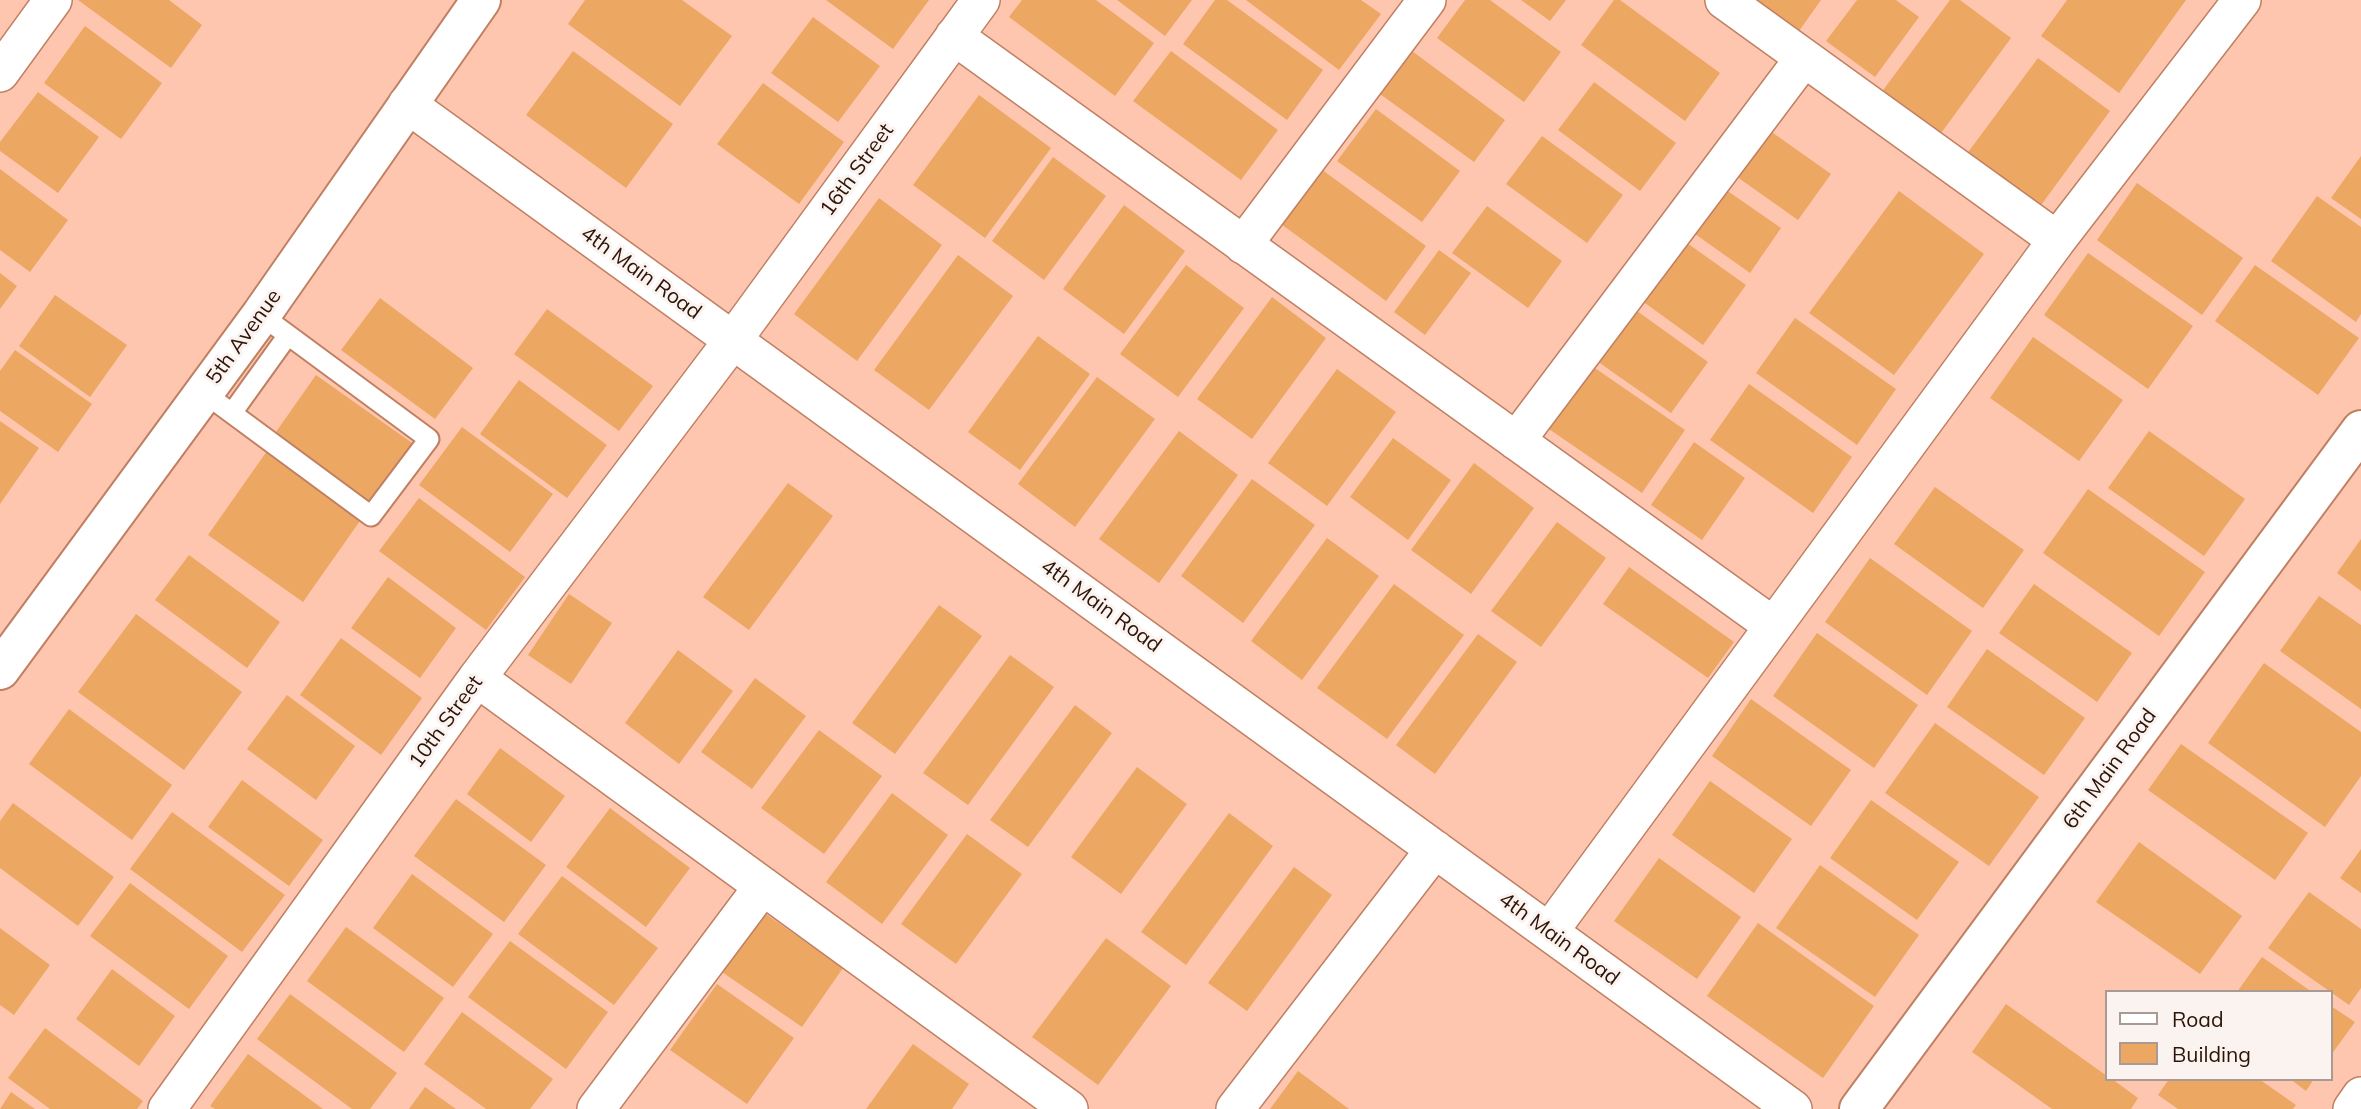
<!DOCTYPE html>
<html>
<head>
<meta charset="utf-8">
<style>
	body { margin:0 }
	#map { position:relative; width:2361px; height:1109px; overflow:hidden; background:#fec6ae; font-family:Mulish,sans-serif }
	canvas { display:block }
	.legend { position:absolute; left:2105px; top:990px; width:228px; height:91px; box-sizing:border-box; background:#fbf3f0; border:2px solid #a99a93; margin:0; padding:9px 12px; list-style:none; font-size:21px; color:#2d1408 }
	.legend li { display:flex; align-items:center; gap:14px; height:35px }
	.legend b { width:35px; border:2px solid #a99a93 }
</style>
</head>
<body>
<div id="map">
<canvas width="2361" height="1109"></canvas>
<ul class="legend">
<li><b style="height:9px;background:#fff"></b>Road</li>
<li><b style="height:19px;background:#eca763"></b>Building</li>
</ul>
</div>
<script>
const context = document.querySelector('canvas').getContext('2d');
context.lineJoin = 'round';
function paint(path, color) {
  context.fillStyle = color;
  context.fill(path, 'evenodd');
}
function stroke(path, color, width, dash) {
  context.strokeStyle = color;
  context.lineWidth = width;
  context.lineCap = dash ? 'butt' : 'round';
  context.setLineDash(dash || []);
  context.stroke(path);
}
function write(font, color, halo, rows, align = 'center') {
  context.font = font + ' Mulish,sans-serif';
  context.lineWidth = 6;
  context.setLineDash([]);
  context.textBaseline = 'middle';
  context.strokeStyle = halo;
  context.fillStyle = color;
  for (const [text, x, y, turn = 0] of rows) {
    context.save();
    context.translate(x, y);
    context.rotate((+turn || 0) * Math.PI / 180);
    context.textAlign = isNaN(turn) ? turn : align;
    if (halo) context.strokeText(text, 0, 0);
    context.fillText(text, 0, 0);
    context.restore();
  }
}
paint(new Path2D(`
	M78 0H169L202 25 171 68Z
	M585 0H682L732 36 680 106 568 24Z
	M826 0H929L893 49Z
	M1022 0H1096L1154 43 1115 96 1009 17Z
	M1117 0H1192L1165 36Z
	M1215 0H1227L1323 70 1287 120 1183 44Z
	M1246 0H1361L1381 14 1339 70Z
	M1465 0H1490L1561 52 1524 102 1437 38Z
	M1521 0H1566L1550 21Z
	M1614 0H1620L1720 73 1685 121 1581 45Z
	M1757 0H1821L1799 31Z
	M1857 0H1896L1919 17 1875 77 1826 41Z
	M1950 0H1960L2011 38 1936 140 1878 97Z
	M2067 0H2186L2119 93 2041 36Z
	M813 17 880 66 838 122 771 73Z
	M85 26 162 83 121 139 44 83Z
	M573 51 673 124 626 188 526 115Z
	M1171 51 1278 130 1241 180 1133 101Z
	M1412 51 1505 120 1474 162 1380 94Z
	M2038 58 2110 111 2036 212 1963 159Z
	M1594 82 1676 143 1640 191 1558 130Z
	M763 83 844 142 799 204 717 144Z
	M38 92 99 137 58 193 0 151V142Z
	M979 95 1051 148 985 238 913 185Z
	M1376 109 1460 171 1422 222 1337 161Z
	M1766 128 1831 174 1798 220 1733 174Z
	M1542 136 1623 195 1587 243 1506 184Z
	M2361 156V219L2331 198Z
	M1053 157 1106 196 1044 280 992 241Z
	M0 169 68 220 30 272 0 250Z
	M1321 169 1426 246 1386 301 1281 224Z
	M2137 183 2243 258 2202 315 2097 240Z
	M1719 185 1781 228 1750 273 1688 229Z
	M1899 191 1984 254 1894 375 1809 313Z
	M2317 196 2361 227V314L2356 322 2271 261Z
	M879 198 942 245 857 361 794 314Z
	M1124 205 1185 251 1124 334 1063 289Z
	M1487 206 1562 261 1528 308 1452 253Z
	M1680 238 1746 285 1703 345 1638 298Z
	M1439 250 1471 273 1425 335 1394 312Z
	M2088 253 2193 326 2148 389 2044 315Z
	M958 255 1013 296 929 410 874 370Z
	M1186 265 1244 308 1178 397 1120 354Z
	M2255 265 2359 338 2318 395 2215 321Z
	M0 273 17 286 0 309Z
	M55 295 127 345 90 397 19 346Z
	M1272 297 1326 338 1252 439 1197 399Z
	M380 298 473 368 435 419 341 350Z
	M1630 306 1708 362 1671 413 1594 359Z
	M547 309 653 386 619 431 514 354Z
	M1795 318 1896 389 1857 445 1756 373Z
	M1038 336 1090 374 1020 470 968 432Z
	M2033 337 2123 400 2079 461 1990 398Z
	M15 350 92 404 58 452 0 411V371Z
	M1589 364 1685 430 1642 493 1546 427Z
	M1337 369 1396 412 1327 506 1268 463Z
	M316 375 415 445 370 508 271 439Z
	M1097 377 1155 419 1075 527 1018 484Z
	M519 380 607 445 567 498 480 434Z
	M1749 384 1852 457 1813 513 1710 440Z
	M0 421 39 448 0 504Z
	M462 427 553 494 510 552 419 485Z
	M1179 431 1238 475 1159 583 1099 539Z
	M2149 431 2245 499 2204 556 2108 488Z
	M1393 438 1451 480 1408 540 1350 497Z
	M1694 442 1745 478 1702 540 1651 505Z
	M267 451 362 518 303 602 208 535Z
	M1474 463 1534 508 1471 594 1411 550Z
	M1252 479 1315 525 1243 623 1181 576Z
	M788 483 833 516 749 630 703 597Z
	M1935 487 2024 550 1983 608 1894 544Z
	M2088 489 2205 572 2159 636 2043 553Z
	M419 498 525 577 486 630 379 551Z
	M1557 522 1606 558 1541 647 1491 611Z
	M1327 538 1379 576 1302 680 1251 641Z
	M2361 539V591L2337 573Z
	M189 555 280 622 247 668 155 600Z
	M1870 558 1972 631 1927 695 1825 622Z
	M1629 567 1734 642 1708 678 1603 604Z
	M388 577 456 628 420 678 351 628Z
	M1394 584 1464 635 1387 739 1317 688Z
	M2034 584 2132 653 2097 702 1999 633Z
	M569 594 612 623 571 684 528 655Z
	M2319 596 2361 625V709L2280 651Z
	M939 605 982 636 895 754 852 723Z
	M136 614 242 692 184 770 78 692Z
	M1817 633 1918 705 1874 768 1773 696Z
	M1478 634 1517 662 1435 774 1396 745Z
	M341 638 422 698 381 755 300 695Z
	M1987 649 2085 718 2044 775 1947 707Z
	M678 650 733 691 679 764 625 723Z
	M1010 655 1054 687 968 805 923 773Z
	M2264 663 2361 732V776L2325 827 2208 743Z
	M755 678 806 716 752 789 701 752Z
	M287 695 355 746 316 800 247 749Z
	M1751 699 1851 770 1811 826 1712 756Z
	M1075 705 1112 733 1028 847 990 820Z
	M69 709 172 785 132 840 29 764Z
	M1935 723 2039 797 1989 866 1885 793Z
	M819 730 882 776 824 854 761 808Z
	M2181 744 2308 833 2275 880 2148 790Z
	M500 748 565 796 531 842 467 794Z
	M1137 767 1187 804 1121 894 1071 857Z
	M242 780 323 840 289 886 208 827Z
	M1710 781 1792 839 1754 893 1672 835Z
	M892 793 948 835 882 924 826 882Z
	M456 799 546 865 504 922 414 856Z
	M1871 800 1959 862 1917 920 1830 858Z
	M13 803 114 877 78 926 0 868V821Z
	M610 808 690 868 646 927 566 867Z
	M172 812 285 895 242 952 130 869Z
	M1229 813 1273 846 1186 965 1141 932Z
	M967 834 1022 874 956 964 901 924Z
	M2139 842 2242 916 2200 974 2096 902Z
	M2361 849V893L2340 878Z
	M1659 858 1741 917 1697 979 1614 921Z
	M1820 865 1919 935 1875 997 1776 928Z
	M1294 867 1332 895 1247 1011 1208 983Z
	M412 874 493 934 453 987 373 928Z
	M562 876 658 948 614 1005 518 934Z
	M130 883 228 956 189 1009 90 936Z
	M2309 892 2361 929V988L2349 1005 2268 948Z
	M763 912 843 968 802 1027 722 972Z
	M1758 923 1874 1006 1823 1078 1707 996Z
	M346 927 444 998 404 1052 307 981Z
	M0 928 50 965 14 1015 0 1005Z
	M1106 938 1171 986 1098 1085 1032 1037Z
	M510 941 608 1012 566 1069 468 997Z
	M2262 957 2312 992H2237Z
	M112 969 175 1016 139 1066 76 1019Z
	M717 984 794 1038 747 1104 670 1050Z
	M290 994 397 1073 370 1109H352L257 1039Z
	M2006 1004 2107 1076V1079H2112L2138 1098 2131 1109H2052L1972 1052Z
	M2331 1006 2355 1022 2331 1055Z
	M462 1012 553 1079 530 1109H486L424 1064Z
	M45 1028 143 1101 137 1109H50L8 1078Z
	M913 1044 969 1084 952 1109H866Z
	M248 1054 323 1109H215L210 1106Z
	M1298 1071 1349 1109H1270Z
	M2169 1079H2259L2296 1105 2293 1109H2178L2158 1095Z
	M2290 1079H2314L2306 1091Z
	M425 1087 456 1109H409Z
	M11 1092 35 1109H0Z`), '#eca763');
const lane = new Path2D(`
	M203 392 371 516 429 439 261 315
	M232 413 288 335`);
const street = new Path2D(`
	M1724 0 2057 240
	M954 36 1772 625
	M0 73 53 0
	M407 104 1793 1109
	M1243 245 1427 0
	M1516 441 1804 58
	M477 678 1069 1109
	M1549 932 2057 240 2242 0
	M167 1109 477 678 733 340 981 0
	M596 1109 763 886
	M1235 1109 1435 849
	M2352 1109 2361 1096`);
const secondary = new Path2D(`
	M0 670 261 315 481 0
	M1859 1109 2361 430`);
stroke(lane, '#c07f62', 23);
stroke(street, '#c07f62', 40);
stroke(secondary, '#c07f62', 42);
stroke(lane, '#fff', 19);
stroke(street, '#fff', 37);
stroke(secondary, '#fff', 38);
write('21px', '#2d1408', '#fbf3f0', [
	["16th Street",857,170,-54],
	["4th Main Road",641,273,36],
	["5th Avenue",244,337,-54],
	["4th Main Road",1101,606,36],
	["10th Street",446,722,-54],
	["6th Main Road",2110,769,-54],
	["4th Main Road",1559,939,36]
]);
</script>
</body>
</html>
